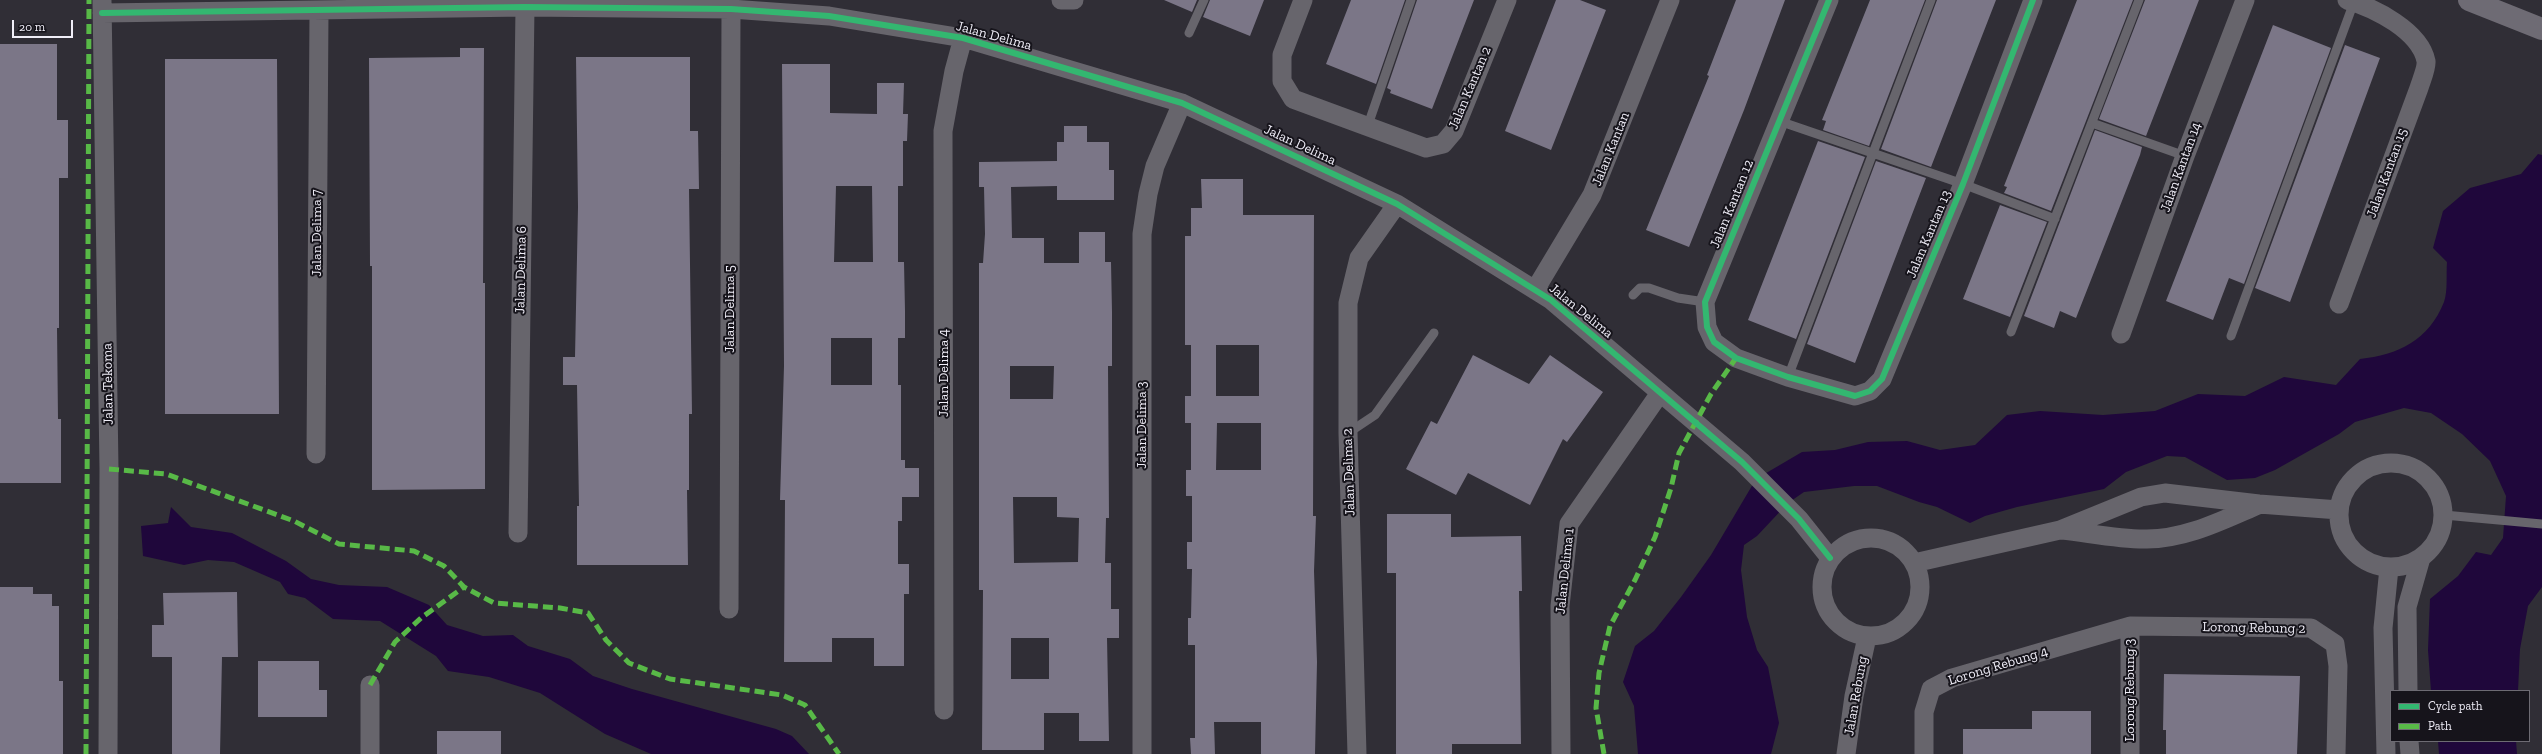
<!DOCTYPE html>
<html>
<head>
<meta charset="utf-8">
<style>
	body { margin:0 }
	#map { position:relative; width:2542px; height:754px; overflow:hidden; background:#302e36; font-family:"Zilla Slab",serif }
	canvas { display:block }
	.legend { position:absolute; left:2390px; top:690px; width:140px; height:52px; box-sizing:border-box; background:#16141b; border:1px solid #6d6b73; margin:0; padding:5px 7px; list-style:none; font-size:12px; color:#f0eef8 }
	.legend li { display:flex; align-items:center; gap:8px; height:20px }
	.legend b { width:20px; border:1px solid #6d6b73 }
	.scale { position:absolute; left:12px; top:20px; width:61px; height:18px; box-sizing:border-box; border:2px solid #f0eef8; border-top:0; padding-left:5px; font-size:12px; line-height:14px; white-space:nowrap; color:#f0eef8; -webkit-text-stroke:3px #16141b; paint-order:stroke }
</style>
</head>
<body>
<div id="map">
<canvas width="2542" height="754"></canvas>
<ul class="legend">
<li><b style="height:5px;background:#33b770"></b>Cycle path</li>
<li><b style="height:5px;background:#58b947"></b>Path</li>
</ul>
<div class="scale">20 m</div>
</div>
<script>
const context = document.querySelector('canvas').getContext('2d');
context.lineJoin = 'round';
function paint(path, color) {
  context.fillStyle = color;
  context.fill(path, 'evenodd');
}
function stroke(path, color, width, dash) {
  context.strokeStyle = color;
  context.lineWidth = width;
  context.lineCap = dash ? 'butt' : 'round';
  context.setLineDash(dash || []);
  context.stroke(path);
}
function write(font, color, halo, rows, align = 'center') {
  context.font = font + ' "Zilla Slab",serif';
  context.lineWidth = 4;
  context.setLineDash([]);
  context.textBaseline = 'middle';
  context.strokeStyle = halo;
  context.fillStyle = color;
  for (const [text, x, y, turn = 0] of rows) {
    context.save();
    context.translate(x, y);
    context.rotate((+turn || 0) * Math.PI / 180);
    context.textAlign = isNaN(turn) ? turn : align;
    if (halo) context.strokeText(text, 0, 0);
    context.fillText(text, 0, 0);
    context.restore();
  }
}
paint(new Path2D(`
	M2538 154 2542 155V587L2528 606 2520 649 2518 691H2431L2428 650 2430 599 2458 576 2476 552 2491 555 2503 538 2506 496 2490 461 2462 434 2431 413 2404 408 2355 422 2339 434 2275 470 2255 478 2227 480 2185 457 2167 456 2126 472 2104 489 2017 507 1985 516 1970 523 1937 507 1919 502 1877 486H1854L1804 492 1788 503 1757 536 1744 545 1741 570 1747 617 1757 650 1768 667 1779 723 1771 754H1638L1634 706 1623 682 1635 646 1654 631 1681 597 1711 555 1756 479 1802 452 1835 450 1868 442 1907 441 1940 450 1975 445 2007 415 2040 411 2103 415 2155 411 2198 394 2245 396 2284 377 2336 385 2360 359C2398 355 2429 340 2444 302 2448 291 2446 274 2447 262L2433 248 2443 211 2470 188 2521 174Z
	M171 507 191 527 232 533 286 561 311 579 339 585 387 587 429 605 447 625 483 636 513 635 528 646 570 659 593 676 632 689 776 729 792 736 809 754H651L605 734 540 693 489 677 448 671 436 656 380 621 333 619 305 598 288 594 280 582 234 562 208 560 184 565 143 556 141 526 168 523Z
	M2438 741H2516L2517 754H2439Z`), '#1f073b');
paint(new Path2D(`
	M1164 0H1197L1192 12Z
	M1210 0H1264L1250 36 1203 17Z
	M1351 0H1405L1376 84 1326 64Z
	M1417 0H1474L1432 109 1390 93 1391 90 1387 88Z
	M1556 0H1580L1606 10 1551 150 1505 131Z
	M1736 0H1785L1744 110 1689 247 1646 230 1709 76 1707 75Z
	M1870 0H1925L1869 146 1823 130 1826 121 1822 120Z
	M1937 0H1996L1931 167 1881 149Z
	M2077 0H2133L2051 211 2004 193 2007 187 2004 186Z
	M2145 0H2199L2146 136 2099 119Z
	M2273 25 2331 48 2244 284 2229 278 2213 320 2166 301Z
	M0 44H57V120H68V178H59V328H57L58 419H61V483H0Z
	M2345 45 2380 58 2290 302 2255 288Z
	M460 48H484L483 283H485V489L372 490V266H370L369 58 460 57Z
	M576 57H690V131H698L699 189H689L692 414H689V490H687L688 565H577V506H579L577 385H563V357H575L578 207Z
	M165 59H277L279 414H165Z
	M782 64H830V113L877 114V83H904L903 114H908L907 141H903V186H898V262H904L905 311V338H898V385H901V460H905V468H919V497H902V521H898V564H909V594H904V666H874V638H832V662H784L785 500H780L784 366ZM836 186H872L873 262H834ZM831 338H872V385H831Z
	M1064 126H1087V142H1109V170H1114V200H1057V186L1011 187 1012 238H1044V263H1079V232H1105V262H1111L1112 312V366H1108L1109 518H1106L1105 563H1111V609H1119V638H1107L1109 741H1079V713H1044V750H982L983 590H979V263H983L985 234 984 187H979V162L1057 161V142H1064ZM1010 366H1054L1053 399H1010ZM1013 497H1057V517L1079 518 1078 562 1014 563ZM1011 638H1049V679H1011Z
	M2095 130 2142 147 2140 155 2076 318 2060 311 2054 328 2024 316Z
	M1818 141 1865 157 1796 339 1748 320Z
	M1876 161 1926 178 1855 363 1807 344Z
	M1201 179H1243V215H1314L1313 516H1316L1314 571 1317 662 1315 754H1261V722H1214L1215 754H1191L1190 738H1195V645H1188V618H1191L1192 569H1187V542H1192V496H1186V470H1191V423H1185V396H1191V345H1185V236H1191V208H1202ZM1216 345H1259V396H1216ZM1217 423H1261V470H1216Z
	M2000 205 2047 222 2010 317 1963 299Z
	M1473 355 1529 384 1550 355 1603 392 1567 442 1563 439 1530 505 1468 473 1456 495 1406 469 1431 421 1437 424Z
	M1387 514H1451V537L1521 536 1522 591H1519L1521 744H1452V754H1396V573H1387Z
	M0 587H33V594H52V606H59V681H63V754H0Z
	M237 592 238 657H222L220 754H172V657H152V625H164L163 593Z
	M258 661H319V690H327V717H258Z
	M2164 674 2300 676 2297 754H2166V730H2163Z
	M2032 711H2091V754H1963V729H2032Z
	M437 731H501V754H437Z`), '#7b7687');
stroke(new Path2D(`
	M1189 33 1204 0
	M1779 121 1963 184 2055 219
	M2092 123 2185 156
	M1368 125 1411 0
	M1633 295 1640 288H1649L1678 298 1705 302
	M2011 332 2139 0
	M2231 336 2354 2
	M1788 377 1931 0
	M1348 433 1375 415 1434 333
	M2444 515 2542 524`), '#67656c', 9);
stroke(new Path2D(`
	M1061 0H1074
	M1303 0 1282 55V81L1293 99 1426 148 1443 144 1454 131 1507 0
	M1829 0 1705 302 1707 327 1714 342 1736 358 1788 377 1855 396 1870 391 1882 379 1963 184 2033 0
	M102 1 109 469 108 754
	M102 13 525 7 731 9 829 16 963 38 1182 103 1397 204 1551 300 1742 462 1799 519 1830 558
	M1535 290 1592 195 1670 0
	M2339 304 2419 88C2421 81 2427 68 2426 61 2420 31 2375 8 2347 0
	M2121 334 2185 156 2245 0
	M316 454 319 12
	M2339 515a52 52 0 1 1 104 0a52 52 0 1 1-104 0Z
	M2062 530C2089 533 2117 539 2144 539 2184 540 2223 520 2258 505
	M518 533 525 7
	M1822 587a49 49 0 1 1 98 0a49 49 0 1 1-98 0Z
	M1914 563 2060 530 2141 497 2165 493 2259 504 2339 510
	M729 609 731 9
	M2408 691 2407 607 2421 558
	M944 710 943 131 954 71 963 38
	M2409 741 2410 754
	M370 754V685
	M1142 754V234L1148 194 1155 166 1182 103
	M1357 754 1348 433V303L1359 258 1397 204
	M1561 754 1560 606 1569 524 1660 393
	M1846 754 1854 696 1867 637
	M1924 754V712L1931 689 1952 678 2130 626 2311 628 2335 644 2338 666 2336 754
	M2130 754V626
	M2386 754 2383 628 2389 568`), '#67656c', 19);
stroke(new Path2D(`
	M2469 0 2542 29`), '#6e6b74', 22);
stroke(new Path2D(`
	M109 469 166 474 294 521 339 544 414 551 444 566 464 587 494 603 560 608 588 613 606 640 629 663 670 679 782 695 805 705 839 754
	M370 685 395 642 421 618 464 587
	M86 754 89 0
	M1604 754 1596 708 1599 673 1610 626 1635 580 1655 537 1671 488 1679 453 1711 394 1736 358`), '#58b947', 5, [10, 5]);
stroke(new Path2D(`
	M1829 0 1705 302 1707 327 1714 342 1736 358 1788 377 1855 396 1870 391 1882 379 1963 184 2033 0
	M102 13 525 7 731 9 829 16 963 38 1182 103 1397 204 1551 300 1742 462 1799 519 1830 558`), '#33b770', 6);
write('14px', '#f0eef8', '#16141b', [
	["Jalan Delima",994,36,15],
	["Jalan Kantan 2",1470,88,-67],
	["Jalan Delima",1300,145,25],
	["Jalan Kantan",1611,149,-68],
	["Jalan Kantan 14",2181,167,-70],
	["Jalan Kantan 15",2387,173,-70],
	["Jalan Kantan 12",1732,204,-68],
	["Jalan Delima 7",317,233,-90],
	["Jalan Kantan 13",1929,234,-67],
	["Jalan Delima 6",521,270,-89],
	["Jalan Delima 5",730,309,-90],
	["Jalan Delima",1581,311,39],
	["Jalan Delima 4",944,373,-90],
	["Jalan Tekoma",108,384,-91],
	["Jalan Delima 3",1142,425,-90],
	["Jalan Delima 2",1349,472,-92],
	["Jalan Delima 1",1565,571,-84],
	["Lorong Rebung 2",2254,628,1],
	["Lorong Rebung 4",1998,666,-17],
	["Lorong Rebung 3",2130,690,-90],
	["Jalan Rebung",1856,696,-80]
]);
</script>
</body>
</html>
